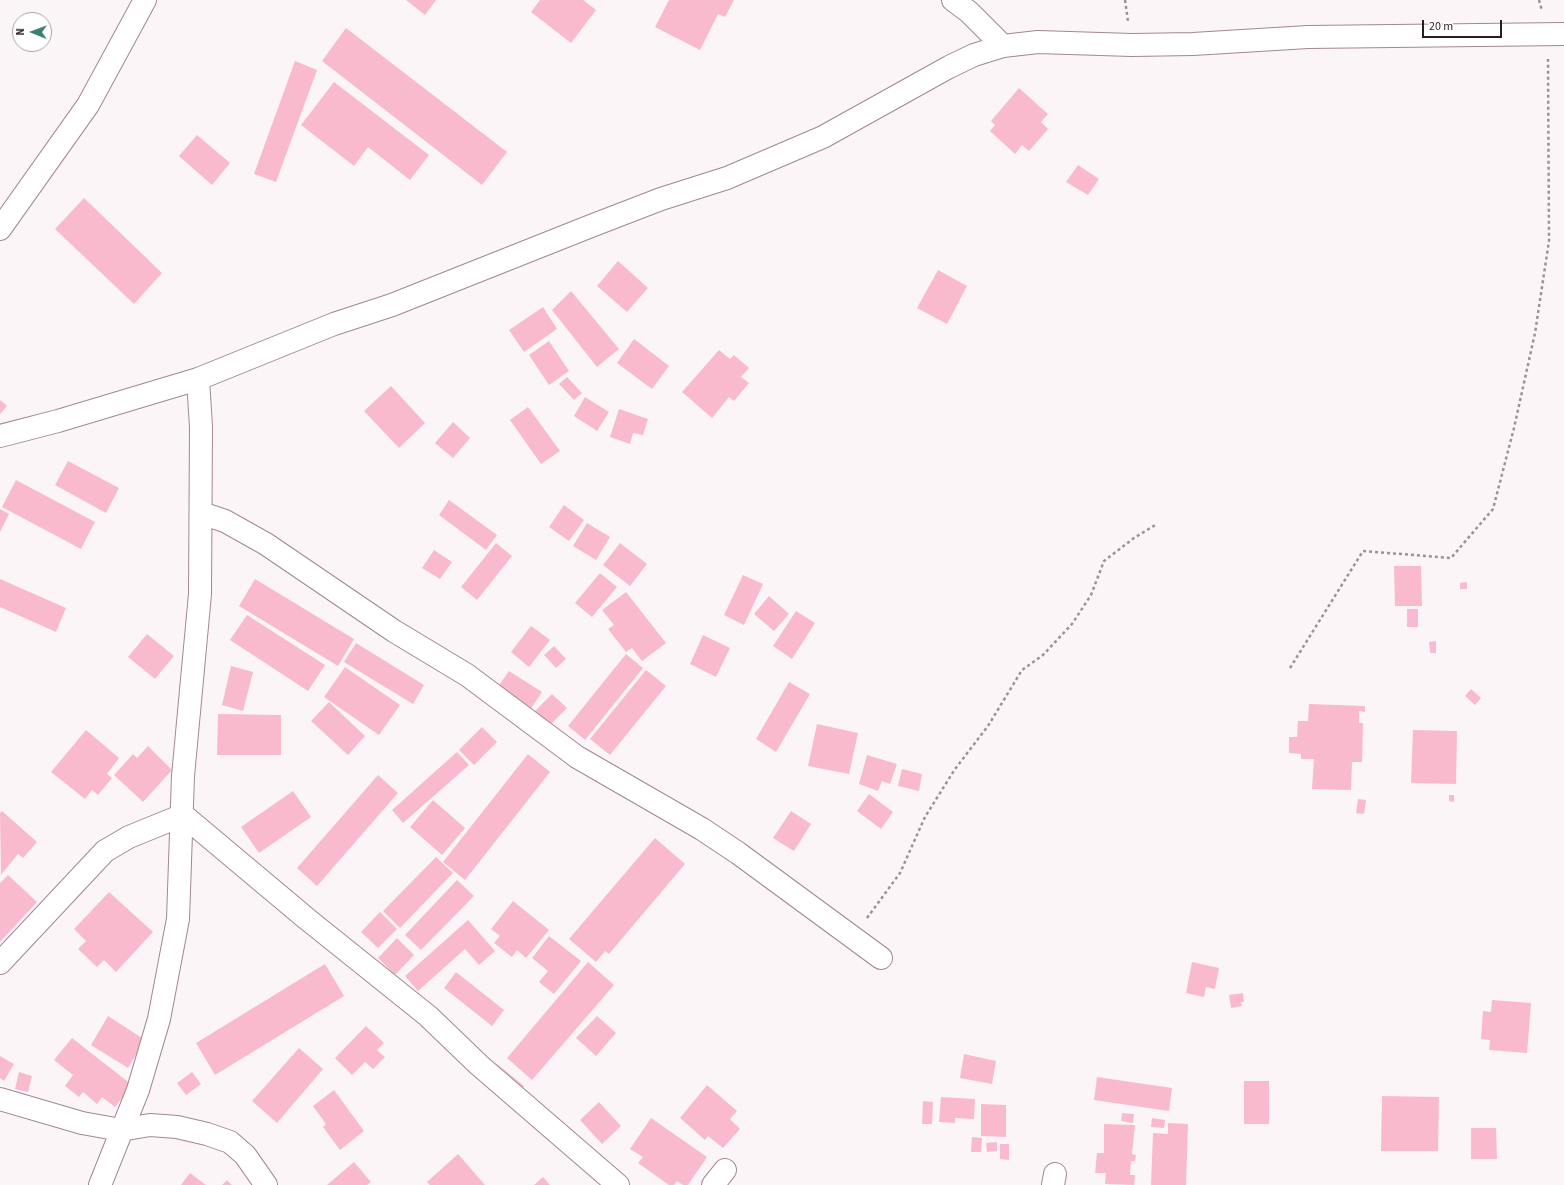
<!DOCTYPE html>
<html>
<head>
<meta charset="utf-8">
<style>
	body { margin:0 }
	#map { position:relative; width:1564px; height:1185px; overflow:hidden; background:#fbf5f7; font-family:"Source Sans 3",sans-serif }
	canvas { display:block }
	.north { position:absolute; left:12px; top:12px; width:40px; height:40px; box-sizing:border-box; background:#fff; border:1px solid #a9a5a6; border-radius:50%; rotate:271deg; font-size:11px; font-weight:700; line-height:16px; text-align:center; color:#281e21 }
	.north::after { content:''; display:block; margin:auto; width:14px; height:18px; background:#3c7e70; clip-path:polygon(50% 0,100% 100%,50% 72%,0 100%) }
	.scale { position:absolute; left:1422px; top:20px; width:80px; height:18px; box-sizing:border-box; border:2px solid #281e21; border-top:0; padding-left:5px; font-size:12px; line-height:14px; white-space:nowrap; color:#281e21; -webkit-text-stroke:3px #fff; paint-order:stroke }
</style>
</head>
<body>
<div id="map">
<canvas width="1564" height="1185"></canvas>
<div class="north">N</div>
<div class="scale">20 m</div>
</div>
<script>
const context = document.querySelector('canvas').getContext('2d');
context.lineJoin = 'round';
function paint(path, color) {
  context.fillStyle = color;
  context.fill(path, 'evenodd');
}
function stroke(path, color, width, dash) {
  context.strokeStyle = color;
  context.lineWidth = width;
  context.lineCap = dash ? 'butt' : 'round';
  context.setLineDash(dash || []);
  context.stroke(path);
}
paint(new Path2D(`
	M406 0H436L425 15Z
	M540 0H583L596 10 571 43 531 12Z
	M669 0H734L725 17 718 14 700 50 655 27Z
	M346 28 507 152 482 185 322 61Z
	M295 61 317 70 276 182 254 174Z
	M334 82 429 155 410 180 368 147 354 166 301 125Z
	M1019 88 1048 114 1041 122 1048 129 1029 151 1022 145 1015 154 990 131 995 125 991 121Z
	M197 135 230 163 212 185 179 156Z
	M1078 165 1099 179 1088 195 1066 182Z
	M84 198 162 273 134 304 55 229Z
	M618 261 648 288 627 312 597 286Z
	M938 270 967 286 947 324 917 308Z
	M571 291 619 349 597 367 552 310Z
	M543 307 557 329 524 352 509 330Z
	M634 339 669 366 652 389 617 363Z
	M549 341 569 371 549 385 529 355Z
	M719 350 730 359 734 355 749 368 741 377 749 383 734 401 729 397 712 418 682 392Z
	M567 377 582 393 574 400 559 384Z
	M391 386 425 423 399 448 364 411Z
	M585 397 609 412 597 431 574 416Z
	M0 400 7 406 0 414Z
	M528 407 560 451 541 464 510 420Z
	M619 409 648 419 643 435 633 433 630 444 610 437Z
	M453 422 470 438 453 458 435 443Z
	M68 461 119 488 106 513 55 485Z
	M16 480 95 522 81 549 2 507Z
	M449 500 497 535 486 550 439 515Z
	M564 505 584 520 569 541 549 527Z
	M0 509 9 514 0 532Z
	M587 523 610 537 596 560 573 546Z
	M496 543 512 556 477 600 461 587Z
	M620 543 647 564 630 586 603 565Z
	M434 550 452 562 440 579 422 568Z
	M1394 566H1421L1422 606H1395Z
	M600 573 617 587 592 617 575 603Z
	M743 575 763 584 744 625 724 615Z
	M0 579 66 608 56 632 0 607Z
	M255 579 354 639 338 666 239 606Z
	M1467 582V589H1460V583Z
	M626 592 666 643 642 661 632 648 626 652 608 629 614 625 602 610Z
	M769 596 789 614 774 631 754 614Z
	M1407 609H1418V627H1407Z
	M796 611 815 623 792 659 773 646Z
	M247 615 325 665 308 691 230 640Z
	M531 626 550 640 529 667 511 652Z
	M147 634 174 656 155 679 128 657Z
	M703 635 730 648 716 677 690 664Z
	M1436 641V653H1430L1429 642Z
	M356 643 424 685 413 704 344 662Z
	M554 646 566 659 556 668 544 655Z
	M626 654 643 668 585 740 568 726Z
	M231 666 253 672 243 711 222 705Z
	M345 667 400 705 379 735 324 697Z
	M646 670 666 686 610 755 590 739Z
	M509 671 542 692 530 710 497 688Z
	M789 682 810 694 776 752 756 739Z
	M1471 689 1481 698 1475 705 1465 696Z
	M552 694 567 708 547 728 532 714Z
	M329 702 365 736 348 755 311 721Z
	M1309 704 1365 706V712L1359 711V723H1363L1362 762H1352L1351 790 1312 789 1314 759H1301V754L1289 753V737H1297L1298 721H1308Z
	M218 714 281 715V755H217Z
	M817 724 858 733 849 774 808 766Z
	M482 727 497 742 474 765 459 750Z
	M86 730 119 758 107 774 112 778 98 795 92 790 85 799 51 772Z
	M1413 730 1457 731 1456 784 1411 783Z
	M148 746 172 770 143 802 114 775 133 754 137 758Z
	M457 752 469 765 403 823 392 810Z
	M528 754 550 772 465 880 443 862Z
	M867 755 897 764 890 784 882 781 878 791 859 784Z
	M902 769 922 774 919 791 898 786Z
	M378 775 398 793 317 886 297 868Z
	M293 791 311 817 259 853 241 827Z
	M869 794 893 812 881 829 857 811Z
	M1449 795H1454V802L1449 801Z
	M1358 799 1366 800 1364 814 1356 813Z
	M433 800 465 828 442 855 410 827Z
	M2 811 37 842 23 858 18 854 1 875 0 813Z
	M791 811 811 824 794 851 773 838Z
	M655 838 685 864 609 954 605 951 596 962 569 939Z
	M436 857 453 873 400 928 383 911Z
	M8 875 37 902 0 942V883Z
	M457 880 474 896 421 950 405 935Z
	M109 892 153 932 116 972 104 960 97 967 78 949 86 941 74 929Z
	M513 901 549 930 526 958 517 950 512 957 494 943 500 936 491 929Z
	M380 912 397 929 378 948 361 932Z
	M468 920 495 951 479 965 465 949 418 991 405 976Z
	M549 936 581 961 554 994 539 982 548 971 532 958Z
	M397 938 414 955 395 975 378 958Z
	M588 962 614 985 532 1080 507 1058Z
	M1192 962 1219 968 1215 989 1206 987 1204 997 1186 993Z
	M325 964 344 996 215 1075 196 1043Z
	M456 972 504 1010 492 1026 444 988Z
	M1243 993 1244 1002H1241L1242 1006 1231 1008 1229 995Z
	M1492 1000 1531 1003 1527 1053 1489 1050 1490 1040 1481 1039 1483 1011 1491 1012Z
	M108 1016 145 1040 128 1068 91 1045Z
	M597 1016 616 1033 596 1056 576 1038Z
	M366 1026 384 1043 377 1050 385 1057 373 1069 365 1062 352 1075 335 1058Z
	M72 1038 132 1085 115 1107 102 1097 97 1104 83 1092 79 1097 65 1086 73 1075 54 1060Z
	M299 1048 323 1069 277 1123 252 1101Z
	M964 1054 996 1061 992 1084 960 1078Z
	M0 1056 14 1064 4 1081 0 1078Z
	M497 1064 524 1086 517 1095 490 1073Z
	M19 1072 32 1076 28 1092 15 1089Z
	M192 1072 201 1084 186 1095 177 1083Z
	M1097 1077 1172 1088 1169 1111 1094 1100Z
	M1244 1081H1269V1124H1244Z
	M707 1085 737 1111 730 1119 740 1129 723 1148 708 1136 705 1140 680 1118Z
	M334 1090 364 1131 340 1150 323 1127 326 1124 313 1106Z
	M1382 1096 1439 1097 1438 1151H1381Z
	M941 1097 975 1099 974 1119 955 1118V1123L939 1122Z
	M923 1101 933 1102 932 1124H922Z
	M599 1102 621 1126 602 1144 580 1120Z
	M981 1104 1006 1105V1137L981 1136Z
	M1122 1113 1134 1114 1133 1123 1121 1121Z
	M651 1118 707 1157 688 1185H683L677 1181 674 1185H669L638 1163 643 1157 630 1149Z
	M1152 1118 1165 1120 1164 1128 1151 1127Z
	M1168 1123 1188 1124 1186 1185H1151L1153 1133 1168 1134Z
	M1104 1124 1135 1125 1132 1154 1136 1155 1135 1161H1131L1130 1175H1135L1134 1185 1105 1184 1106 1173H1095L1097 1153H1104Z
	M1471 1128H1496L1497 1159H1471Z
	M972 1137 982 1138 981 1152H971Z
	M997 1142V1151L987 1152 986 1143Z
	M1000 1144H1009V1160L1000 1159Z
	M458 1154 485 1185H430L427 1182Z
	M354 1162 371 1182 367 1185H327Z
	M190 1173 206 1185H181Z
	M543 1177 550 1185H534Z
	M227 1180 232 1185H222Z`), '#f9bace');
const minor = new Path2D(`
	M953 0 969 12 1003 46
	M0 229 88 105 145 0
	M0 436 58 421 198 379 334 324 392 305 591 226 661 199 727 178 823 137 949 67 974 55 1003 46 1038 42 1132 45 1193 44 1308 37 1564 34
	M201 513 225 521 266 544 394 631 467 675 577 757 702 829 738 853 881 958
	M0 963 105 851 129 837 183 815 307 919 428 1016 479 1065 618 1185
	M0 1099 82 1123 121 1130 150 1125 177 1127 207 1134 230 1142 245 1155 266 1185
	M100 1185 138 1090 159 1019 178 919 183 776 200 594 201 427 198 379
	M713 1185 725 1170
	M1053 1185 1055 1174`);
stroke(minor, '#a38790', 24);
stroke(new Path2D(`
	M1125 0 1128 21
	M1539 0 1542 11
	M1290 668 1363 551 1451 558 1493 509 1514 428 1535 333 1549 241 1548 59
	M867 918 900 873 925 817 955 769 988 726 1022 670 1043 655 1072 624 1091 595 1104 561 1134 538 1157 524`), '#9a9294', 2.5, [3, 3]);
stroke(minor, '#fff', 22);
</script>
</body>
</html>
